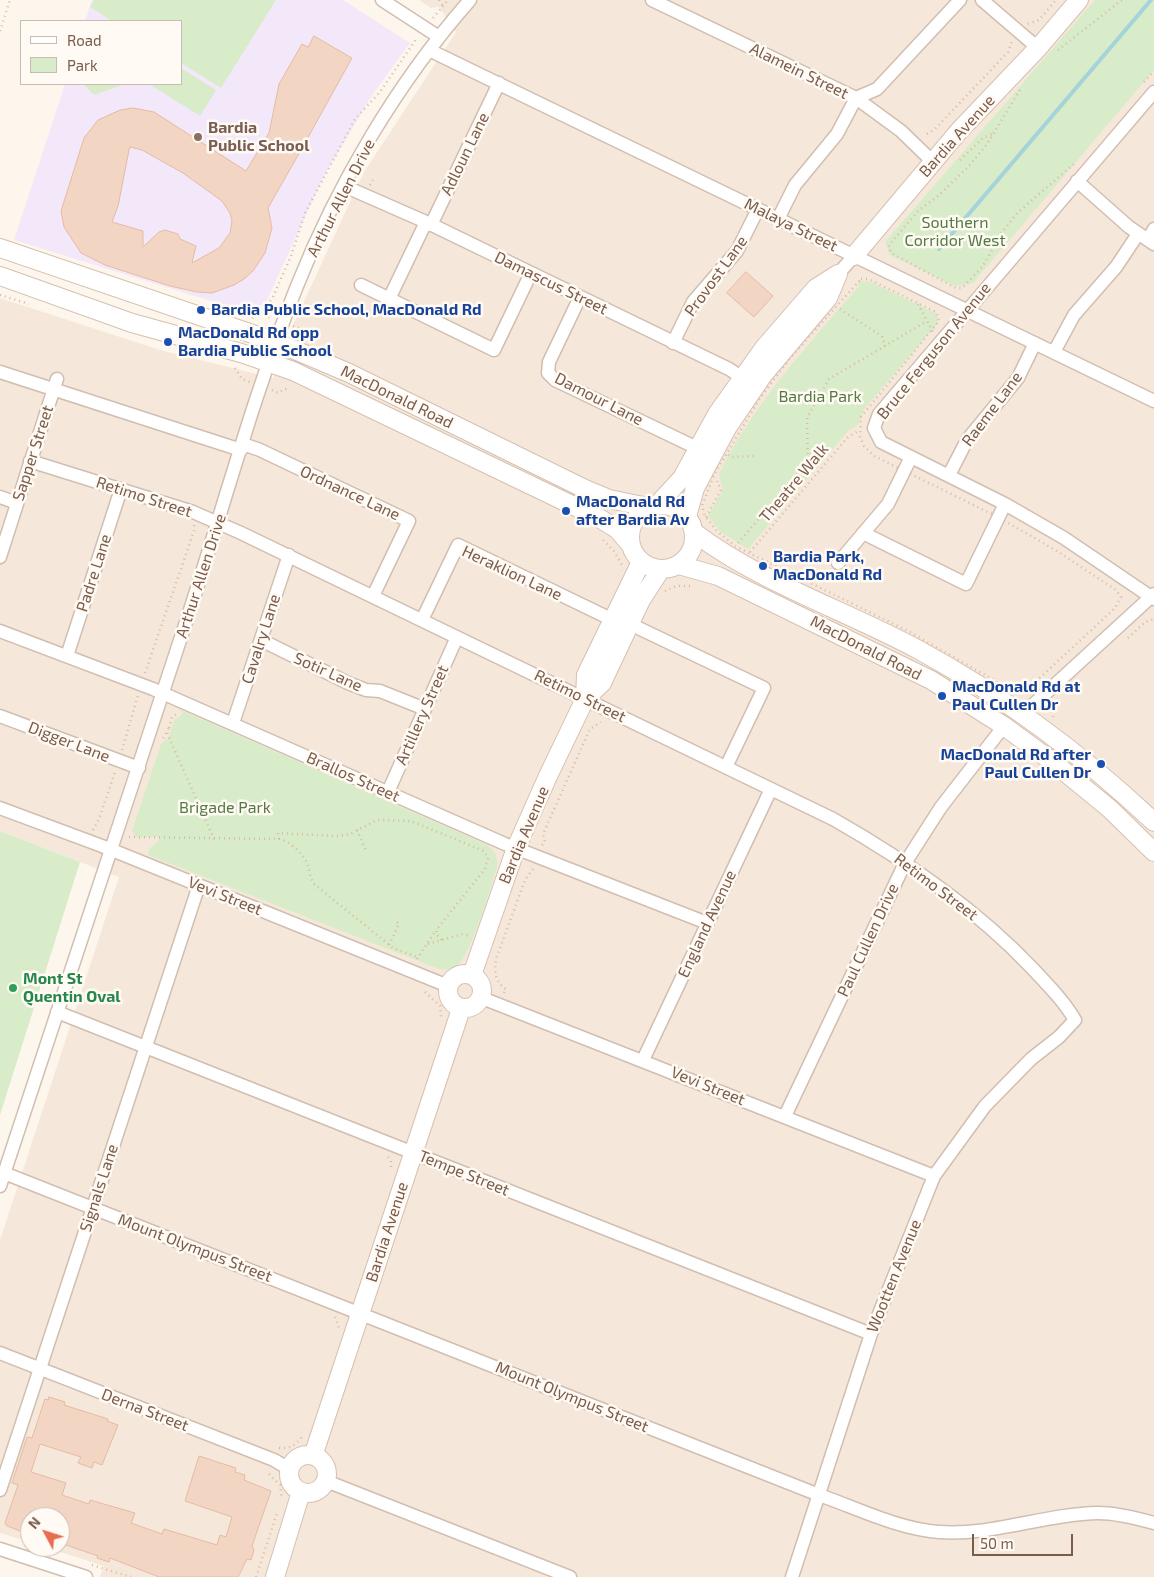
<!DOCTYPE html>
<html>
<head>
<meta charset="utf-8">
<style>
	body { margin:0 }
	#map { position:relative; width:1154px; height:1577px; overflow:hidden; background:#fdf6ec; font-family:"Exo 2",sans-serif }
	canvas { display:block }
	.legend { position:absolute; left:20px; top:20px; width:162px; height:65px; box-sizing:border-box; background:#fffaf3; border:1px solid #cabbb1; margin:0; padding:6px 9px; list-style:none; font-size:15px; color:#7a5c4d }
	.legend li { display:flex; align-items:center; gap:10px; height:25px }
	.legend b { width:25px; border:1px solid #cabbb1 }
	.north { position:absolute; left:20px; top:1507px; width:50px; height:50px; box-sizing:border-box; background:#fffaf3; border:1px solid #cabbb1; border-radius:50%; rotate:310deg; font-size:14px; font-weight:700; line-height:20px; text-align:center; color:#7a5c4d }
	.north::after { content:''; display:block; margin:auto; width:18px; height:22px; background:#e76f51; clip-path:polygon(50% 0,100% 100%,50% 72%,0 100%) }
	.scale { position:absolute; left:972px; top:1534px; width:101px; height:22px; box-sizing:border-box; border:2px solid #7a5c4d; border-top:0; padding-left:6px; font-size:15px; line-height:18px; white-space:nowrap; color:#7a5c4d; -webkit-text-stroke:4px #fffaf3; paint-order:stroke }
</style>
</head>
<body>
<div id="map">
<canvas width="1154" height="1577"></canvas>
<ul class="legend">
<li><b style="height:6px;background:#fff"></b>Road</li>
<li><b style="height:14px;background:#d8ecc9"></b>Park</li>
</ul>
<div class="north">N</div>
<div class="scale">50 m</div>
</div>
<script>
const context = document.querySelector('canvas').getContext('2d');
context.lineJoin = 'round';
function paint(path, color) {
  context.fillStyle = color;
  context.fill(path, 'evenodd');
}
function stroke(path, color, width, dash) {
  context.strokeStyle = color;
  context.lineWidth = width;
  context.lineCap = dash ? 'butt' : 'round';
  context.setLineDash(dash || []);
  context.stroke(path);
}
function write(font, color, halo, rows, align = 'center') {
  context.font = font + ' "Exo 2",sans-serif';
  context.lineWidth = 5;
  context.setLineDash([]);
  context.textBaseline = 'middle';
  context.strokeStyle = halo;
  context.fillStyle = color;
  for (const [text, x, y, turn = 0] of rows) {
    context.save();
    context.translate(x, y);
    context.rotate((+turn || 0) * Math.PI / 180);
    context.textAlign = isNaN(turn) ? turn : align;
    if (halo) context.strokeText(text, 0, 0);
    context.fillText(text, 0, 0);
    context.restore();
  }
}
paint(new Path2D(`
	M419 0H1154V1577H100L104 1566 45 1547H60V1517H30V1542L0 1533V1240L119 877 0 831V298L160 350 273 378 294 323 364 172 456 32 439 7 431 8Z`), '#f5e8da');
paint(new Path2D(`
	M92 0H343L410 43 371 97 324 176 267 300 253 314 14 240 65 84H181V21H85Z`), '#f3e8fa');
paint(new Path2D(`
	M94 0H276L221 88 181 63V21H112L90 7Z
	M1095 0H1154V70L973 283 955 286 890 255 885 242Z
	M181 68 216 90 200 116 149 84H181Z
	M83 84H125L94 95Z
	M860 281 871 282 935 313 938 318 937 324 864 409 858 425 849 430 748 549 721 532 708 516 723 490 719 474C754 403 808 345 859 286L857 283Z
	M183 711 487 845C496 852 498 857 497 868 489 890 473 951 457 966 452 971 445 970 439 969L148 855 149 849 159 840V837H136L132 831 161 744 169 737 174 720 181 716Z
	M0 831 80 862 0 1115Z`), '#d8ecc9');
stroke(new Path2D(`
	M939 249 1151 0`), '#a5d3da', 4);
const building = new Path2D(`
	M314 36 352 58 306 141 305 151 301 150 268 208 272 228 265 253 253 271 244 279 234 285 212 293 197 292 170 286 105 265 81 253 64 227 61 211 84 138 98 120 120 110 133 108 154 112 246 171 269 133 279 84 302 44 308 47ZM130 147 142 150 183 173 222 201 230 213 232 221 230 233 219 248 192 263 196 246 180 239 178 234 165 230 159 232 143 247V231L112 222 118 206Z
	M746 272 773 296 754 317 727 293Z
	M49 1397 65 1402 64 1405 108 1419 107 1421 118 1425 102 1465 94 1462 92 1468 78 1463 81 1457 40 1444 31 1472 66 1483 62 1495 89 1504 90 1500 135 1513 131 1523 162 1534 164 1529 217 1545 220 1535 226 1537 232 1517 185 1501 199 1456 236 1468 235 1472 245 1475 244 1480 271 1491 252 1546 254 1550 251 1560 247 1559 238 1577H159L110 1558 109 1562 97 1558 98 1556 60 1543V1517H30V1527L25 1526 23 1532 7 1526 5 1523 18 1485 12 1483 27 1437 32 1438 45 1399 48 1400Z`);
paint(building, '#f3d5c3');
stroke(building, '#e6bba3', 1);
const street = new Path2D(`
	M382 0 439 37
	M652 0 856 98 901 131 933 162
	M982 0 1038 48
	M429 50 1154 401
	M1154 92 879 414 874 428 881 442 1005 504 1064 538 1154 599
	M1077 181 1129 227 1154 244
	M344 186 426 222 729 369 749 382
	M778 219 795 185 837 134 856 98 877 89 960 0
	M431 225 499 83
	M1148 240 1154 229
	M838 274 854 256
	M361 285 494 350 531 273
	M580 297 549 362 548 373 555 380 697 448
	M389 299 426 222
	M673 343 693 302 737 251 758 209
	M1054 352 1074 315 1116 267 1138 234
	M0 372 241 450
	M243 444 260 450 409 521 373 596
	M30 461 193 512 241 533 833 819C905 860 974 907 1031 967 1047 984 1063 1000 1075 1020L1059 1037 1031 1059 985 1106 934 1176 871 1334 792 1577
	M949 475 967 440 1018 378 1035 343
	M0 497 17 503
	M863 533 966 584 1005 504
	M0 557 57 379
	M838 563 888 504 911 457
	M422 620 458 545 613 620
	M630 624 764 688 726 767
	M0 631 153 689 505 844 707 923
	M261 640 348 683 366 690 380 691 425 709
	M67 656 121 489
	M1023 714 1154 594
	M0 716 139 768
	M233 723 289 555
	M388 792 457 637
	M0 808 102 846 448 986
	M482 998 934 1176
	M57 1012 871 1334
	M643 1060 771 789
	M785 1116 905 863 941 807 1004 726
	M4 1173 819 1495C857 1508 898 1529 939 1532 992 1536 1045 1514 1098 1513 1117 1513 1136 1518 1154 1523
	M0 1186C63 996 126 806 188 616 224 506 254 393 297 286 338 183 397 83 470 0
	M0 1353 274 1460 289 1469
	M326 1481 570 1577
	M0 1490 199 885
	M0 1549 86 1577`);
const secondary = new Path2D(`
	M0 248 276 342 349 373 585 489 609 499 648 507
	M854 256 959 131 1038 48 1079 0
	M0 276 132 323 241 353 293 371 599 518 617 529 630 544
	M658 504 682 478 717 414 764 348 816 288 838 274
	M630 537a32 32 0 1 1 64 0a32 32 0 1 1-64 0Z
	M687 516 695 488 727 428 763 375 828 298 838 274
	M695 533C759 582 847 611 919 650 1005 697 1083 755 1154 822
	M679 565 718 576 931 680 1004 726 1054 763 1110 809 1154 852
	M585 699 586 675 641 562
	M448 991a17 17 0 1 1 34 0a17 17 0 1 1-34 0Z
	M472 975 516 848 548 776 585 699 602 683 641 600 661 569
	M289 1474a19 19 0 1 1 38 0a19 19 0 1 1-38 0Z
	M313 1456 461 1009
	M275 1577 301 1492`);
stroke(street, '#d1beb0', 15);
stroke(secondary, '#d6c0b0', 20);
stroke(new Path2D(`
	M439 0 443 6
	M433 18 448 0
	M1028 24 1039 20 1056 0
	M0 31 10 0
	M1058 50 1122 0
	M1144 82 1154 71
	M1020 90 987 144 969 166 938 196 919 210 889 245 891 253 956 288H962L983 266 1001 234 1017 213 1074 164
	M927 134 934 130 1008 52 1012 41
	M960 160 983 138 994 133
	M370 185 373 180
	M861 279H868L936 312 939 321 861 417 860 437 864 446 874 456 998 517 1057 551 1116 590 1121 597 1115 608 1030 687 1021 692 1013 691 908 631 735 546 717 531 705 516 702 506 714 475 760 398 791 357Z
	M0 295 29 304
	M918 304 933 332
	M840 309 882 336 885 346
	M259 314 272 318
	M252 318 261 312 272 299 291 256 305 213 355 119 380 92 417 38
	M293 326 301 329 303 338
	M235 368 242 379 250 382
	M272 390 278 393 289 387
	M728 455 732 457 754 456
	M706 517 721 490 717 481
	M603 540 614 551 622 565
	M738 543 808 462 807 418 829 379 927 321
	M750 552 848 437 860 430
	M665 591 676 586H693
	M1128 638 1145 622 1154 619
	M145 673 194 531V525
	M1053 717 1052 707 1055 704
	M169 728 172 717 179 713
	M167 733 214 839
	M163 738 169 728
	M122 750 138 695
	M93 830 99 819 115 772
	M357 830 367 853
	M129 837 279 839 278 833 339 836 350 834 377 820 411 821 484 851 488 858 485 869 437 929 436 934 442 940
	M279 839C288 840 302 853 306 861 310 869 309 877 314 884L393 948 417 957
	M542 845 545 842 543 834 590 729 601 722
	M428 944 463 934 470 936
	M389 945 399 924 396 921
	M417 959 436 930
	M425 992 440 1006 441 1017
	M504 993 506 989C495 982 494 972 496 959L525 880 533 869
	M388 1157 391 1161V1168
	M335 1317 339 1328
	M279 1448C290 1449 295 1445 302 1437
	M269 1474 280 1485 282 1499
	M92 1565 131 1577
	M256 1577 277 1513`), '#d9b8a5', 2.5, [1, 4]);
stroke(street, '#fff', 12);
stroke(secondary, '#fff', 18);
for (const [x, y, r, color] of [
	[198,137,5,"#8d6e63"],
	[201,310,5,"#1a4fb4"],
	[168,342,5,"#1a4fb4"],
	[566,511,5,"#1a4fb4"],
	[763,566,5,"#1a4fb4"],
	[942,696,5,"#1a4fb4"],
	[1101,764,5,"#1a4fb4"],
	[13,988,5,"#2e9e5b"]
]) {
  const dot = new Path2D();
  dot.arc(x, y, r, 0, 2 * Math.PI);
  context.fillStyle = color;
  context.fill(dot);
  stroke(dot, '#fffaf3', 2);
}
write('16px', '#7a5c4d', '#fffaf3', [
	["Alamein Street",799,71,26],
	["Bardia Avenue",957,136,-48],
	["Adloun Lane",465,154,-64],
	["Arthur Allen Drive",341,198,-63],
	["Malaya Street",791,225,26],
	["Provost Lane",716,276,-54],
	["Damascus Street",551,283,26],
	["Bruce Ferguson Avenue",934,351,-51],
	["MacDonald Road",397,397,26],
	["Damour Lane",599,399,27],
	["Raeme Lane",992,409,-53],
	["Sapper Street",33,453,-72],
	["Theatre Walk",794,483,-50],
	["Ordnance Lane",350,493,25],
	["Retimo Street",144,497,18],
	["Padre Lane",94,573,-72],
	["Heraklion Lane",512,573,25],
	["Arthur Allen Drive",201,576,-72],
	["Cavalry Lane",261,639,-72],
	["MacDonald Road",866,648,27],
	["Sotir Lane",328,672,24],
	["Retimo Street",580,696,26],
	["Artillery Street",422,715,-66],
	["Digger Lane",69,742,21],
	["Brallos Street",353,777,24],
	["Bardia Avenue",524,835,-67],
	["Retimo Street",936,887,37],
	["Vevi Street",225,896,22],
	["England Avenue",707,924,-65],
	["Paul Cullen Drive",868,940,-65],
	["Vevi Street",708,1086,22],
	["Tempe Street",464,1173,22],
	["Signals Lane",99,1188,-72],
	["Bardia Avenue",387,1232,-72],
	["Mount Olympus Street",195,1248,21],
	["Wootten Avenue",894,1276,-68],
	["Mount Olympus Street",572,1397,22],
	["Derna Street",145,1410,21]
]);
write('bold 16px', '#785e54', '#fffaf3', [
	["Bardia",208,128],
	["Public School",208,146]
], 'left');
write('16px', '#537a41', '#fffaf3', [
	["Southern",955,223],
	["Corridor West",955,241],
	["Bardia Park",820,397],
	["Brigade Park",225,808]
]);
write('bold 16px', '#164399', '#fffaf3', [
	["Bardia Public School, MacDonald Rd",211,310],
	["MacDonald Rd opp",178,333],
	["Bardia Public School",178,351],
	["MacDonald Rd",576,502],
	["after Bardia Av",576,520],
	["Bardia Park,",773,557],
	["MacDonald Rd",773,575],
	["MacDonald Rd at",952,687],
	["Paul Cullen Dr",952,705],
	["MacDonald Rd after",1091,755,"right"],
	["Paul Cullen Dr",1091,773,"right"]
], 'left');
write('bold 16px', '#27864d', '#fffaf3', [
	["Mont St",23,979],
	["Quentin Oval",23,997]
], 'left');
</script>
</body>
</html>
